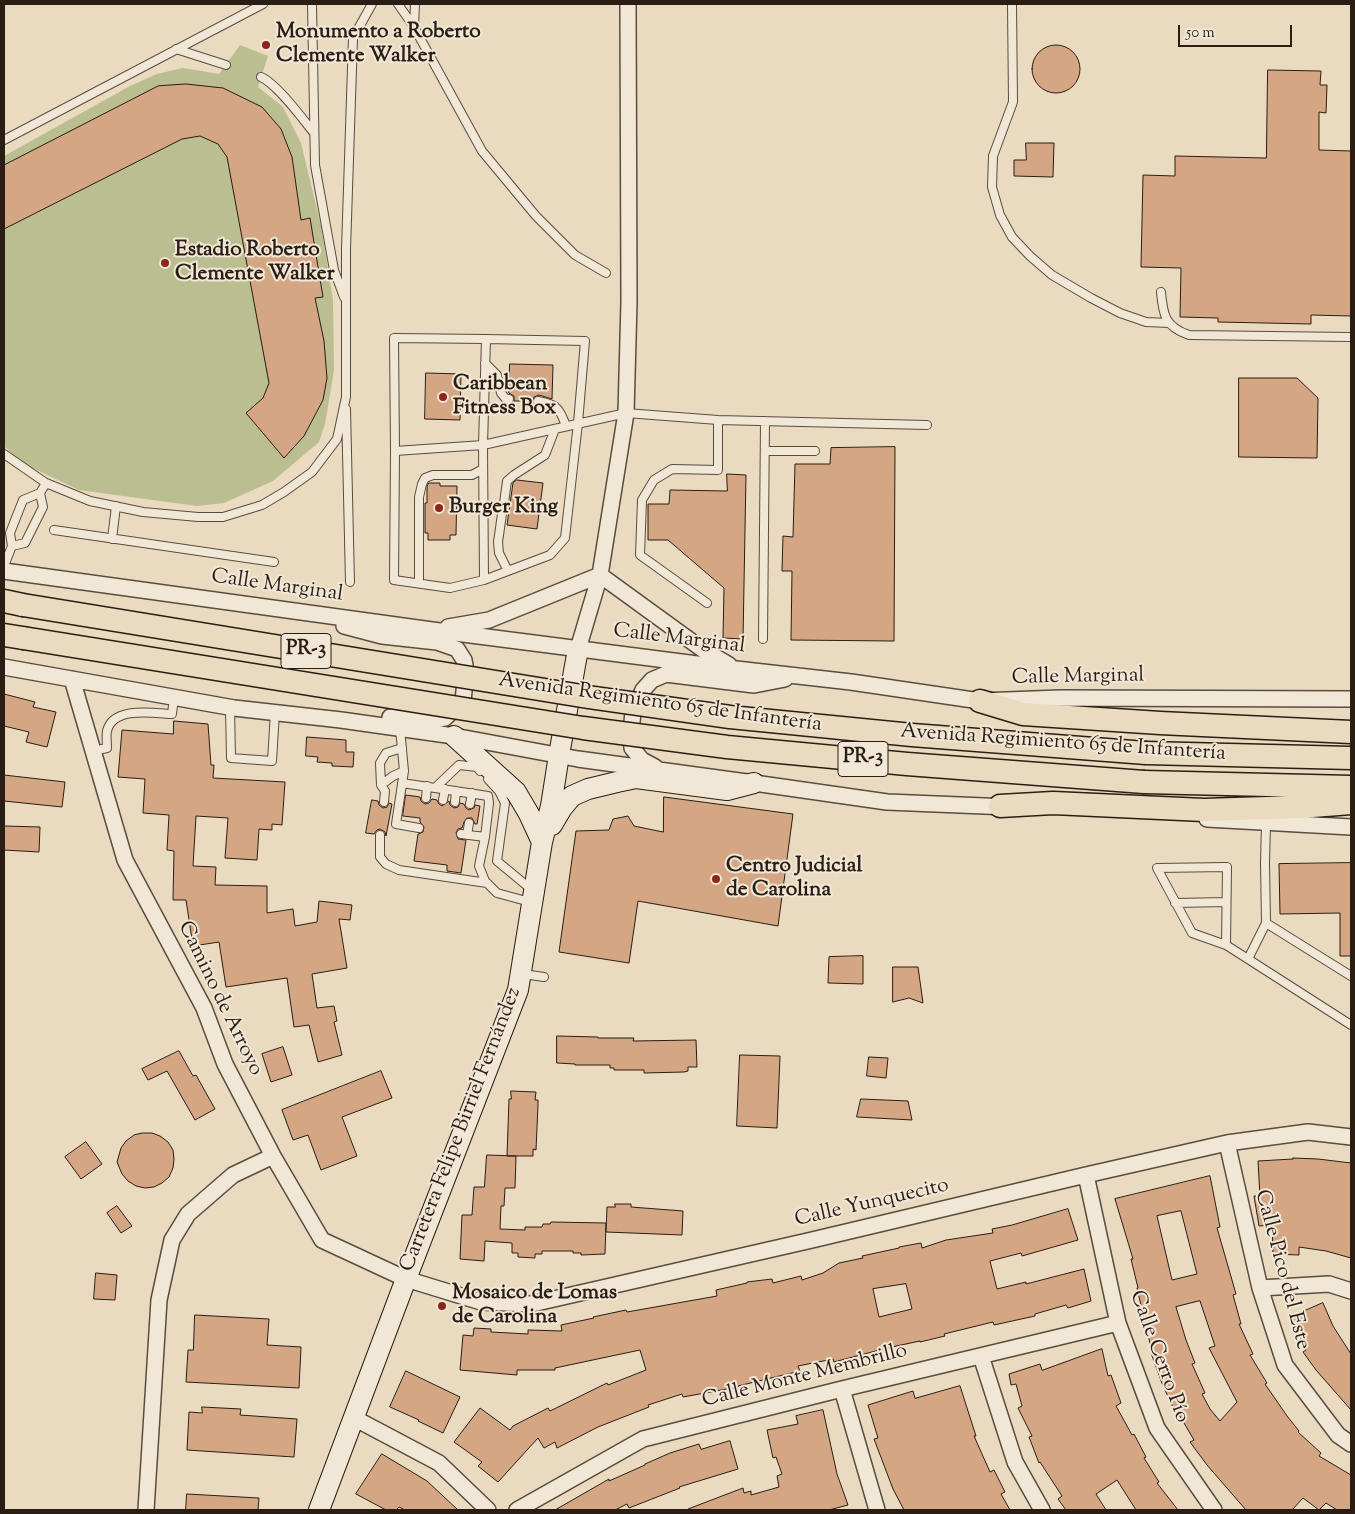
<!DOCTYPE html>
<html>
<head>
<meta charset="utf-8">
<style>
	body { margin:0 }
	#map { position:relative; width:1355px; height:1514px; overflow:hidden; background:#eadac0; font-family:"Sorts Mill Goudy",serif }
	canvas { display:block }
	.frame { position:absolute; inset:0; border:5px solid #2a1d14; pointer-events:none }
	.scale { position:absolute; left:1178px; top:25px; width:114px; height:22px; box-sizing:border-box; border:2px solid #2a1d14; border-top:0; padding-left:6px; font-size:15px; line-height:18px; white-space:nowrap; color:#2a1d14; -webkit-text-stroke:4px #f1e7d6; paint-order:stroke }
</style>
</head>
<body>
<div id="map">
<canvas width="1355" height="1514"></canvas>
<div class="frame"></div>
<div class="scale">50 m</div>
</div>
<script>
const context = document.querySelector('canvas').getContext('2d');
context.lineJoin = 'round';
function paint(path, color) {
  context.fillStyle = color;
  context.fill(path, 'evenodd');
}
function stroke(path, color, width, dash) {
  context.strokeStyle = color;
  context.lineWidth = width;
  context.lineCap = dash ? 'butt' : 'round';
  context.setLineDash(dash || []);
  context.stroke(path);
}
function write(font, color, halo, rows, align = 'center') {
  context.font = font + ' "Sorts Mill Goudy",serif';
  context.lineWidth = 4;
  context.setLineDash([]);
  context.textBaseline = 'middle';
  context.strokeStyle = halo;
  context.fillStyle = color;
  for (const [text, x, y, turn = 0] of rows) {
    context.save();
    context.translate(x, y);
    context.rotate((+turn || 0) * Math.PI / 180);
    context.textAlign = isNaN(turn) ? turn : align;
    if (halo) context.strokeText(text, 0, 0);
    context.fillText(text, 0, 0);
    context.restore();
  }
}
paint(new Path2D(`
	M240 45 268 56 258 87 283 107 301 143 321 226 333 300 334 370 325 424 319 442 273 481 224 503 197 506 79 490 22 463 4 446V156L130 86 157 74 183 68 219 74Z`), '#babe90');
const building = new Path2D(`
	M1032 69a24 24 0 1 1 48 0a24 24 0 1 1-48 0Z
	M1268 70 1321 71 1320 85H1327L1326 113 1319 112V150L1351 151V316L1311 315V324L1218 322V318L1180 317 1181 268 1141 267 1143 175 1175 176V156L1266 158Z
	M186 84 223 88 262 107 281 129 292 157 301 220 310 218 323 297 315 298 324 341 327 378 323 400 304 436 284 458 246 413 263 398 269 383 227 157 218 144 200 136 182 139 4 229V165L158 86Z
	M1026 143H1054L1053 177 1014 176V160H1026Z
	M510 364 553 365 552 399 539 395 534 397 533 401H514V396L509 393Z
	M426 373 461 374 460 420 425 419Z
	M1239 378H1297L1318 398 1317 458 1239 457Z
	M895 447 894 641 791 640 792 571H782L783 536 793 537 795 464H830L831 448Z
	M727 474 746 475 743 639 723 638 724 588 668 540H648V504H669L670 490 727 491Z
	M517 480 543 483 537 529 507 525 513 483Z
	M429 483H440V486H457L456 535H450V540H428V533H425V503H427V487Z
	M4 694 35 702 33 707 56 712 47 747 26 742 29 732 4 726Z
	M174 721 208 724 211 765H214L213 778 285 782 282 825 272 824V830L259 829 257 860 225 858 228 818 196 816 193 866 216 867 215 885 267 886V913L293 909 295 926 317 922 319 901 352 905 350 920 339 919 347 968 312 974 317 1008 334 1006 337 1021 334 1022 342 1055 318 1062 309 1025 294 1027 287 978 226 987 219 942 193 946 186 900H173L174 851 167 850 169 815 143 813 145 779 118 777 122 730 173 734Z
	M307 737 346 740V752H354L353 767 332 766V763L317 762 318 757 306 756Z
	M4 775 65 782 62 807 4 801Z
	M406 795 420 797 421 801 425 804 429 803 432 799 437 800 439 804 442 806 449 801 450 805 454 808 458 807 460 803 464 804 466 808 469 810 474 808 475 805 480 806 477 824H475L472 818H467L464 822 462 828 458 829 456 833 458 839 466 840 461 873 447 871V865L414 861 418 834 423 832 424 827 420 822V818L403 816Z
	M664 797 793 814 778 926 638 901 629 963 559 952 576 831 609 830 613 819 628 816 634 826 663 832Z
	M372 800 378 801 379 805 383 808 387 807 389 803 392 804 386 836 385 832 380 829 377 830 374 834 366 833Z
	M4 826 40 827 39 852 4 850Z
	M1351 863V956H1340V913L1280 914 1279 864Z
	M863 956V984L828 983 829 957Z
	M893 967H918L923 1003 909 998 893 1002Z
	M557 1036 598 1037V1038H634L633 1041 696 1040 697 1067H688V1071L684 1072 644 1073V1070H614V1068H610V1065H575V1064L557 1063Z
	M283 1047 292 1075 271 1082 262 1054Z
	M179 1051 193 1076 196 1075 215 1109 195 1120 167 1071 148 1080 142 1069Z
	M740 1055 780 1056 777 1128 737 1126Z
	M869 1057 888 1058 886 1078 867 1076Z
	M381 1071 392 1098 342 1117 357 1156 321 1170 308 1135 293 1140 282 1110Z
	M511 1091 536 1092 535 1100H538V1105L536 1150 533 1149V1156H507L509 1099H511Z
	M861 1099 908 1101 912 1120 857 1117Z
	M143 1133H152L160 1136 168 1142 173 1150 174 1159 173 1168 169 1177 162 1183 154 1187 145 1188 136 1186 128 1181 122 1174 117 1162 121 1148 126 1141 134 1135Z
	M86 1142 102 1164 81 1179 65 1157Z
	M487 1155 516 1156 515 1188H505L504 1206H501L500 1229 525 1230V1227H542L543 1224H550L551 1222 606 1223 605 1254 581 1255V1253H573V1251H542V1254H535V1258L518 1257V1253H512V1243L485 1241 484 1261 460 1259 462 1215H472L474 1187H484Z
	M1293 1158 1318 1159 1351 1163V1258L1326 1251 1299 1247V1255L1273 1254 1272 1225 1259 1226 1254 1196H1260L1258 1161 1293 1159Z
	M1210 1176 1220 1227 1217 1228 1236 1294 1233 1295 1241 1324H1239L1253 1354 1250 1355 1267 1383 1265 1384 1287 1416 1299 1431 1298 1432 1321 1453 1319 1456 1351 1475V1510H1337L1326 1503 1319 1510 1303 1498 1292 1510H1246L1207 1465 1190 1442 1194 1440 1174 1406 1173 1407 1163 1386 1151 1353 1152 1352 1137 1288H1138L1131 1259H1133L1115 1199ZM1181 1211 1197 1274 1172 1280 1157 1216ZM1200 1301 1215 1346 1209 1348 1237 1402 1220 1421 1210 1409 1202 1394 1205 1393 1192 1364 1195 1363 1186 1340 1176 1307Z
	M615 1204H631V1207L683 1211 682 1235 606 1232 607 1207H615Z
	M117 1206 132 1226 121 1233 107 1213Z
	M1068 1209 1078 1240 1022 1256 1021 1253 990 1261 997 1289 1026 1282V1284L1084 1269 1091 1301 1068 1308 1066 1305 1035 1314V1316L994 1325 993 1322 944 1334 945 1336 920 1342V1341L887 1348 834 1362 833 1359 798 1366 800 1371 738 1386V1387L683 1397 682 1394 648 1405 649 1407 598 1427 557 1448 555 1442 544 1448 538 1438 498 1482 478 1466 482 1462 454 1442 480 1408 510 1430 513 1426 548 1408 550 1411 607 1383 608 1385 646 1370 640 1350 555 1368V1370H517V1375L460 1370 463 1335 473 1336 474 1328 491 1329V1332L528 1334V1330L562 1331 561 1325 594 1318 593 1317 626 1310 627 1312 717 1296 716 1290 747 1283V1282L772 1279 773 1283 801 1276 802 1280 823 1273 839 1263 863 1258 862 1256 899 1248V1247L921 1243 922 1248 946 1240 993 1233 992 1229 1012 1225ZM906 1284 912 1309 879 1317 873 1289Z
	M96 1273 117 1275 115 1300 94 1299Z
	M1323 1303 1333 1326 1351 1354V1410L1316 1370 1303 1352 1306 1350 1291 1317Z
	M195 1315 269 1319 267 1345 301 1347 299 1388 186 1382 188 1350H193Z
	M1102 1349 1108 1376 1111 1375 1121 1403 1116 1406 1132 1435 1134 1434 1146 1457 1144 1458 1159 1482 1157 1483 1178 1510H1136L1117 1480 1096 1494 1106 1510H1066L1058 1499 1062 1496 1040 1462 1039 1463 1029 1437 1032 1436 1018 1408 1022 1406 1016 1384 1011 1385 1009 1374 1040 1364 1042 1370Z
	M406 1371 460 1397 443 1433 418 1421 419 1420 390 1407Z
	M960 1386 976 1436H974L990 1472 994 1470 1005 1492 1001 1494 1010 1510H904L893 1489 874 1439 878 1438 868 1405 913 1391 915 1398Z
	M202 1407 241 1409 240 1415 297 1419 294 1457 187 1450 189 1412 202 1413Z
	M823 1410 837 1474 848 1505 829 1510H688V1509L743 1488 744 1493 751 1491V1495L779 1487 777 1476 782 1474 776 1457 773 1458 767 1430 798 1424 796 1416Z
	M730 1441 738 1469 679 1487 680 1488 629 1508 627 1504 615 1510H555L609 1479V1481L645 1465V1464L670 1453 699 1444 701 1449Z
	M382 1454 427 1481 458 1510H405L399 1507 396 1510H386L356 1494Z
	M187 1494 259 1498 258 1510H186Z`);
paint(building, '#d5a683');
stroke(building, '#2a1d14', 1);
const lane = new Path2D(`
	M312 4 315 165 334 270 344 297
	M398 4 414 27 482 151 536 216 575 255 606 273
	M1012 4 1013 102 993 156 992 187 1000 215 1012 237 1030 256 1052 275 1091 298 1120 313 1146 322 1169 323
	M414 27 415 4
	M176 49 226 65
	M261 77C277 84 302 118 314 133
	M4 140 263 4
	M1161 292C1163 315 1165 327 1189 335L1351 337
	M485 363 497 375 501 393 506 399H509
	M538 401C557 404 560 409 566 426
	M346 409 350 582
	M395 451 394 338 486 339
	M765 451H815
	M4 454 46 483 90 501 143 512 198 517H223L262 505 284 492 312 472 337 439 346 397V249L353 38 372 4
	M504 503 507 481 514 475 545 455 555 429
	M502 514 498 542 499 553 508 571
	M54 530 274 562
	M112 539 116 506
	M12 546 25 543 43 507 40 493
	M4 566 12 546 10 533 23 500 40 493 46 483
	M484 580 550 555 565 538 578 423 585 341 486 339 483 445 395 451 394 580 450 588 484 580 483 445 626 413 718 420 927 425
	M419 583V497L422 484 425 478 433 475H472L483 469
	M707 603 640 555 642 500 654 480 672 469 718 470V420
	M763 639 765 421
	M230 707 231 758 272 761 275 712
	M400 728 404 771 396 824 419 828
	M93 751 107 748C107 743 106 736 107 731 113 706 153 713 172 714L174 697
	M488 779 499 791 505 803 497 861 532 890
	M402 783 488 796 489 803 485 837 479 866 485 881 497 893 530 902
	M381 785 393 776 404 771
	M436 787 459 765 477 767 480 771
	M426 798 427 786
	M443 800 445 789
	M384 802 385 791 381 785 380 763 386 753 402 748
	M455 802 456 791
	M470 804 472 793
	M1266 823 1265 863 1266 923 1248 959 1351 1025
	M461 834 485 837
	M380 835V857L386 864 399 870 487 883
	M467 835 469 823
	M1175 903 1226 902
	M1266 923 1351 976
	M1226 945 1227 867 1157 868 1192 933 1226 945 1248 959
	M523 974 544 977`);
const street = new Path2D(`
	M4 571 432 630 736 669 851 682 980 701 1060 698 1351 699
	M344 626 382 636 437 642 457 649 464 660 466 671 463 701 445 718 426 721 390 717
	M448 627 489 620 600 575 702 649 729 665
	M578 649 600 575 626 413 629 302 628 4
	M4 667 234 708 341 720 454 736 578 759 754 783 887 802 1009 807
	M72 679 125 860 204 1008 225 1064 273 1156 322 1240 406 1279 481 1302 532 1304 812 1240 1086 1175 1227 1143 1308 1132 1351 1137
	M655 767 642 760 632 748 631 730 633 713 643 690 652 680 666 674 754 685 785 679
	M1207 819 1351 827
	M1227 1143 1260 1288 1285 1365 1338 1435 1351 1444
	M1086 1175 1118 1323 1157 1428 1214 1510
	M1260 1288 1329 1284 1351 1291
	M981 1356 1015 1462 1042 1510
	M842 1389 877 1510
	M354 1418 439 1463 488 1510
	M146 1510 159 1300 172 1240 188 1214 233 1175 273 1156
	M517 1510 643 1439 842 1389 1118 1323`);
const secondary = new Path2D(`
	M454 736 516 792 529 814 542 842
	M552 825 562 808 572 796 588 789 617 782 636 778 727 790 754 783
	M319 1510 406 1279 518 990 542 842 551 806 559 755 578 649`);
const primary = new Path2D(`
	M4 601 23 605
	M4 635 23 638
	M980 701 1023 714 1160 723 1351 732
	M1146 753 1351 758
	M1144 782 1351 787
	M1000 806 1053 803 1204 810 1300 807 1351 803`);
stroke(lane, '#5a4c3f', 10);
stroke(street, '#5a4c3f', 18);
stroke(secondary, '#2a1d14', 22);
stroke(primary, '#2a1d14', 25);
stroke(lane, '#f1e7d6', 8);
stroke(street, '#f1e7d6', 15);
stroke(secondary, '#f1e7d6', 20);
stroke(primary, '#eadac0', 22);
const primaryBridge = new Path2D(`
	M23 605 588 697 730 717 912 735 1146 753
	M23 638 583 728 727 747 907 764 1144 782`);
stroke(primaryBridge, '#2a1d14', 25, []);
stroke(primaryBridge, '#eadac0', 22);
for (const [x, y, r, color] of [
	[266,45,5,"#8f2418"],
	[165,263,5,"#8f2418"],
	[443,397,5,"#8f2418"],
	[439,508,5,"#8f2418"],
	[716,879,5,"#8f2418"],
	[442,1306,5,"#8f2418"]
]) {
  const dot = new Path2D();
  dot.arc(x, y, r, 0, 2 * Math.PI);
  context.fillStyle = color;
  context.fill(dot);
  stroke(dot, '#f1e7d6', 2);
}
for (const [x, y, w] of [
	[306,651,50],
	[863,759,50]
]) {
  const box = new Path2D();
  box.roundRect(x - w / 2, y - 17.5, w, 35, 4);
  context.fillStyle = '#f1e7d6';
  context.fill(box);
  stroke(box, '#2a1d14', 1);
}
write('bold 20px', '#2a1d14', null, [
	["PR-3",306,651],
	["PR-3",863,759]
]);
write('bold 21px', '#2a1d14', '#f1e7d6', [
	["Monumento a Roberto",276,33],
	["Clemente Walker",276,57],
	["Estadio Roberto",175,251],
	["Clemente Walker",175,275],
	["Caribbean",453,385],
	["Fitness Box",453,409],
	["Burger King",449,508],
	["Centro Judicial",726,867],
	["de Carolina",726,891],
	["Mosaico de Lomas",452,1294],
	["de Carolina",452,1318]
], 'left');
write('21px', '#2a1d14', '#f1e7d6', [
	["Calle Marginal",277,587,8],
	["Calle Marginal",679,640,7],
	["Calle Marginal",1078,678,-1],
	["Avenida Regimiento 65 de Infantería",660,704,8],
	["Avenida Regimiento 65 de Infantería",1063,744,4],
	["Camino de Arroyo",219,999,64],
	["Carretera Felipe Birriel Fernández",462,1130,-69],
	["Calle Yunquecito",872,1204,-13],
	["Calle Pico del Este",1281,1270,75],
	["Calle Cerro Pío",1158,1357,70],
	["Calle Monte Membrillo",805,1377,-14]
]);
</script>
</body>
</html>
